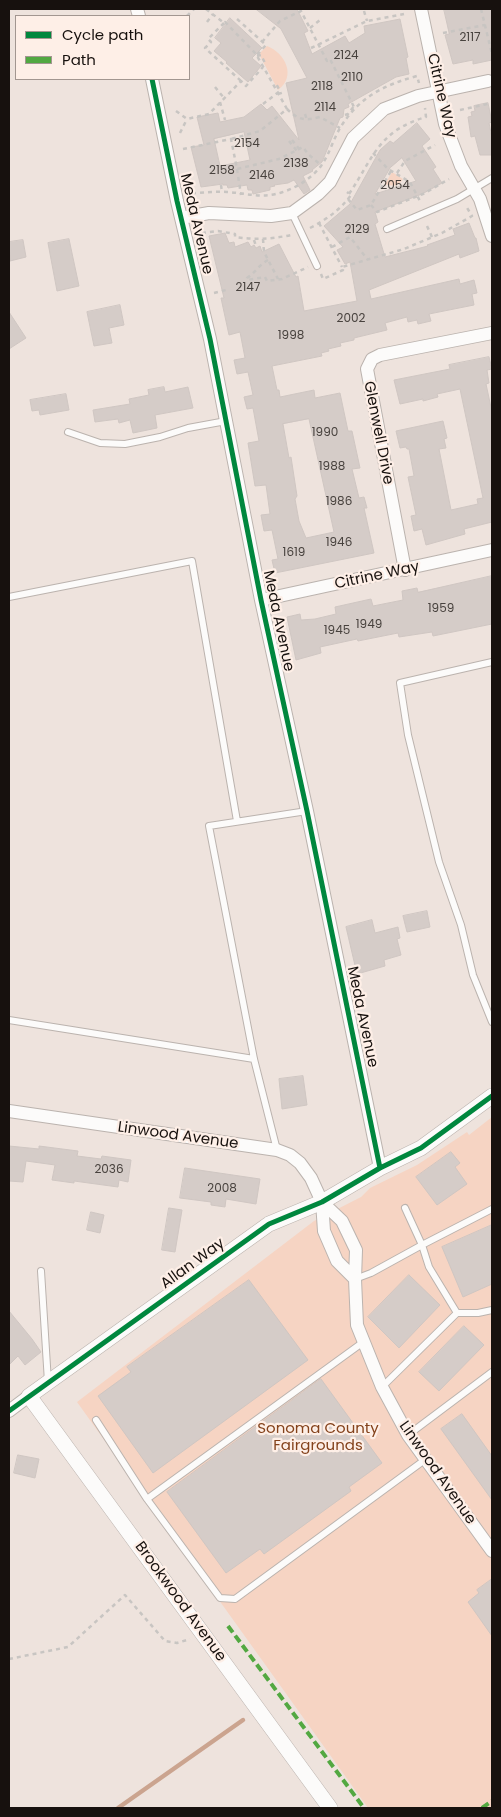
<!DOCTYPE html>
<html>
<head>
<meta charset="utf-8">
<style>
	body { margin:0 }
	#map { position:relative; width:501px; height:1817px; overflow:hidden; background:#eee3dd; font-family:Poppins,sans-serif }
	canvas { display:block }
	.frame { position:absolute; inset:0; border:10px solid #17110e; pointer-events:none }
	.legend { position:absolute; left:15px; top:15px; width:175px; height:65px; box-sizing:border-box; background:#feefe7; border:1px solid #a29690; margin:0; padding:6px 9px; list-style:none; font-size:15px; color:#17110e }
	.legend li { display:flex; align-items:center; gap:10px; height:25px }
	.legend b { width:25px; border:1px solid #a29690 }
</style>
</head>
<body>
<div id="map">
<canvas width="501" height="1817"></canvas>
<div class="frame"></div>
<ul class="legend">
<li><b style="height:6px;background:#00873e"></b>Cycle path</li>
<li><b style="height:6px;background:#52a841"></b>Path</li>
</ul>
</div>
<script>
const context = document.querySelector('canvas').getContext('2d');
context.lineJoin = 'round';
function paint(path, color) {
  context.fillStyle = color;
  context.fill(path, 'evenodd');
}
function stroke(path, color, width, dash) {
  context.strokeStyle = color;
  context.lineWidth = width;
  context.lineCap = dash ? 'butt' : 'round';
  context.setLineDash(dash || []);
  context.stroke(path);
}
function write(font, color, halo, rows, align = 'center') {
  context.font = font + ' Poppins,sans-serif';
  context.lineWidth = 4.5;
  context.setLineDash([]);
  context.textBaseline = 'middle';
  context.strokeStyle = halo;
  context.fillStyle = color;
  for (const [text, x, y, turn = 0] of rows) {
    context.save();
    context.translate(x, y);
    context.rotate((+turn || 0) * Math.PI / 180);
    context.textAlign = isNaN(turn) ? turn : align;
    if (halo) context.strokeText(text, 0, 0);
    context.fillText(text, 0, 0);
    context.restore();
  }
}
paint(new Path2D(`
	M267 46C285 53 297 76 278 90L259 54Z
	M392 172 403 179C399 186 392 187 385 184Z
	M492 1117V1808H368L77 1402 314 1221 361 1197 370 1188 417 1165 467 1132 469 1135Z`), '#f6d4c3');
stroke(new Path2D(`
	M118 1808 243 1720`), '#cba48f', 4.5);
const building = new Path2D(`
	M256 9H297L308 31 304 33 312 54 345 36 349 43 365 33 364 26 400 19 408 57 406 58 409 74 396 77 348 104 349 107 344 109 343 117 340 118 322 162 312 170 313 171 303 176 310 190 304 194 294 180 288 183 274 185 275 186 270 187V190L253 194 252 190H248L247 185 228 188 227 185H223V184L201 187 191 147 204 145 197 117 218 113 220 122 244 117 261 104 267 110 272 106 299 140 286 83 307 78 281 29ZM244 132 250 160 220 166 214 139Z
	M444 9H492V60L473 64V60L453 64 445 35 449 34Z
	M230 18 262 48 252 58 261 66 248 82 226 63 227 62 214 51 221 43 215 38Z
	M488 103 492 122 489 123 492 138V155H480L475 136 471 137 468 117 472 116 471 112 475 111 474 106Z
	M417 123 430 139 422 146 436 167 433 169 442 183 422 194 375 212 378 222 375 224 385 257 428 246 427 245 455 235 453 229 469 223 475 238H476L479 251 460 258 459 254 369 290 371 299 459 279 460 284 474 280 477 293 472 294 474 305 429 314 431 321 418 324 417 320 408 322 407 317 385 323 387 330 354 338V340L340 343 341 346 328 349 329 351 321 353 322 356 272 366 277 390H279L280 397 314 390 315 398 340 393 348 431H352L360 468 352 469 359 498 364 497 367 508H364L374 553 275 573 272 560 278 559 272 530 264 531 261 515 270 514 266 485 255 486 248 443 259 441 253 408 247 409 244 397 253 395 248 372 237 374 234 360 245 358 240 332 229 335 221 298H224L209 236 225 233 229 243 234 242 235 247 248 242 251 247 254 245 256 248 260 246 262 252 279 244 296 277 298 276 304 311 357 301 350 262 345 264 337 250 343 247 324 226 350 204 380 150 390 141 393 143ZM402 158 416 181 375 194 390 168ZM309 419 334 532 306 538 299 521 295 499 297 496 291 457 289 458 283 424Z
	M69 239 79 286 57 291 48 243Z
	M23 240 26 257 10 261 9 242Z
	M120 305 124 325 109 328 112 343 94 346 87 312Z
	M9 312 26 338 9 349Z
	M489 357 492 369 487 370 489 383 486 384 492 412V522L464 529 465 534 426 545 422 529 414 531 411 516 416 515 408 477 414 476 409 449H407L406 447 400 448 396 431 443 421 447 438 444 439 446 448 439 449 451 510 478 504 477 499 483 498 460 389 437 394 438 397 423 401V399L400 404 394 380 450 369 449 365Z
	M164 387 165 392 188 387 193 408 155 415 157 428 133 433 130 420 119 423 118 419 95 422 93 410 130 404 129 399 149 395 148 390Z
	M66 394 69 410 40 415 39 410 32 411 30 400Z
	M492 576V624L433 636 432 632 399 637 398 633 358 641 357 639 320 647 321 653 296 660 287 617 300 614 301 620 315 619 336 614 335 607 371 599 373 606 403 600 402 591 417 588 418 592Z
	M427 911 430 927 407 932 403 916Z
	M372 920 375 933 398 927 400 938 397 939 401 955 384 960 385 966 357 974 346 927Z
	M303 1076 307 1105 282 1109 279 1079Z
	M9 1146 39 1149V1146L78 1151 77 1156 101 1159 102 1156 131 1160 128 1182 119 1180 118 1187 74 1181V1183L52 1180 55 1165 26 1161 23 1182 9 1181Z
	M451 1152 460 1163 455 1167 467 1184 437 1205 416 1177Z
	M185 1168 260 1179 256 1204 226 1199 225 1207 211 1205V1202L180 1198Z
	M169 1208 182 1210 175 1252 162 1250Z
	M91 1212 104 1215 100 1233 87 1230Z
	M492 1225V1284L463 1297 442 1247Z
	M409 1275 440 1305 399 1348 368 1317Z
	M249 1280 308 1360 153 1473 98 1396 131 1372 127 1367Z
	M9 1311 32 1339 41 1352 25 1365 18 1356 9 1365Z
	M464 1326 484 1345 439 1391 419 1372Z
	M321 1379 382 1463 349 1487 351 1491 264 1554 260 1549 226 1573 167 1492Z
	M462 1414 492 1456V1500L441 1429Z
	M18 1455 39 1459 35 1478 14 1473Z
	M492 1579V1636L468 1602 479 1593 477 1590Z`);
paint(building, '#d5ccc8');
stroke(building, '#cfc6c2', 1);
const service = new Path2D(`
	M292 213 317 266
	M387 229 457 199 492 178
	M68 432 100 443 125 444 160 437 188 428 226 421
	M9 597 192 561 237 821
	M492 662 400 683 408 735 439 862 461 925 473 975 492 1022
	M9 1020 254 1059
	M277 1150 254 1059 209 826 307 811
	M405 1208 422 1245 429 1267 457 1313
	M41 1271 48 1382
	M355 1279 371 1273 422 1245 492 1209
	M382 1387 457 1313H478L492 1310
	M96 1420 147 1499 220 1598 235 1599 426 1459
	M408 1435 492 1372
	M147 1499 362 1343`);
const minor = new Path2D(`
	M137 9 139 16
	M421 9 445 124 461 166 480 199 492 236
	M152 79 177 201 210 339 261 600 307 811 380 1168
	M181 218 209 213 271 216 292 213 318 194 330 182 353 138 384 109 418 96 488 81
	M405 570 367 369 372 359 380 355 492 333
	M261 600 492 550
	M9 1111 277 1150 290 1155 300 1163 311 1178 322 1202 324 1231 337 1261 355 1279
	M322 1202 342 1221 356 1250 355 1279 357 1325 382 1387 408 1435 492 1551
	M9 1411 29 1396`);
const tertiary = new Path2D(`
	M330 1808 29 1396 269 1224 322 1202 380 1168 421 1148 492 1096`);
stroke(service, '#bbb3ae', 8);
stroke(minor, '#bbb3ae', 14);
stroke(tertiary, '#bbb3ae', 16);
stroke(new Path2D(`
	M206 9 224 23 225 22 256 54 287 109 260 131 231 139
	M481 9 492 54
	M364 11 367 21
	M187 16 194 9
	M237 19 266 45 257 55
	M207 22 213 14
	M224 23 208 39 211 42 205 48 241 81
	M310 28 320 20
	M443 33 485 25
	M262 42 280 21 301 11 327 61 330 59 355 109
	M311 48 367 21 404 14
	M257 56 261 55 266 65
	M215 87 224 98
	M278 94 285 92
	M220 102 225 120
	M263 104 280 91 275 82
	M287 109C298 120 305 121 320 117L340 128
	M460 110 492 103
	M176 111 187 119 209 114 241 81 246 86 263 67
	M305 114 307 120
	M345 115 348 114 354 106
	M180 133 187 119
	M292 140 300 150
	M289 141 297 151
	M183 149 231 139 237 169 279 159 303 147 308 154 322 166
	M373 153 388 169 410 182 421 203
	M237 169 241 195
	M397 173 405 161 435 145
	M221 185 222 192
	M192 193C204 193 216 191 227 192 245 193 259 198 276 194 293 190 310 180 321 166 329 155 333 140 340 128 359 97 384 85 417 76L419 83
	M349 194C374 157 378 131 426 117L425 108
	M348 199 357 210 371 205 391 171
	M371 205 377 212 423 194 449 179
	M319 223 342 267
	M427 226 432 237
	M310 228C327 219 339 211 351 195L347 192
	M202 233 218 231 235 234V237C254 240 272 239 291 235
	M263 239 264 252 278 279
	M254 240 256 246
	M332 247 350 237 368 260
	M268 260C259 265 255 273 247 278V280L265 277 267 281 282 279 308 267
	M321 274 323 279 343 270 342 267 404 249 442 233 472 216 466 206
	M214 293 226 290
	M9 1659 68 1647 125 1595 165 1641 177 1643 190 1639`), '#c8c5c2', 2.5, [4, 4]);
stroke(service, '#fcfbfa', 6);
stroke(minor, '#fcfbfa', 12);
stroke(tertiary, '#fcfbfa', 15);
stroke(new Path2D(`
	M228 1626 364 1808
	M482 1808 492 1801`), '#52a841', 4, [8, 4]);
stroke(new Path2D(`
	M152 79 177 201 210 339 261 600 307 811 380 1168
	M9 1411 269 1224 322 1202 380 1168 421 1148 492 1096`), '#00873e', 5);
write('12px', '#48423e', null, [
	["2117",470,38],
	["2124",346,56],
	["2110",352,78],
	["2118",322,87],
	["2114",325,108],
	["2154",247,144],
	["2138",296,164],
	["2158",222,171],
	["2146",262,176],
	["2054",395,186],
	["2129",357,230],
	["2147",248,288],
	["2002",351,319],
	["1998",291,336],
	["1990",325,433],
	["1988",332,467],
	["1986",339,502],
	["1946",339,543],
	["1619",294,553],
	["1959",441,609],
	["1949",369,625],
	["1945",337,631],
	["2036",109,1170],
	["2008",222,1189]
]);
write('15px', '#17110e', '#feefe7', [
	["Citrine Way",441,96,77],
	["Meda Avenue",196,224,77],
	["Glenwell Drive",378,433,79],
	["Citrine Way",377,576,-12],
	["Meda Avenue",278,621,78],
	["Meda Avenue",362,1017,78],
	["Linwood Avenue",178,1136,8],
	["Allan Way",193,1264,-36],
	["Linwood Avenue",437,1473,55],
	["Brookwood Avenue",180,1602,54]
]);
write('15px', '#84421b', '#feefe7', [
	["Sonoma County",318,1429],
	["Fairgrounds",318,1446]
]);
</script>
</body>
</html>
